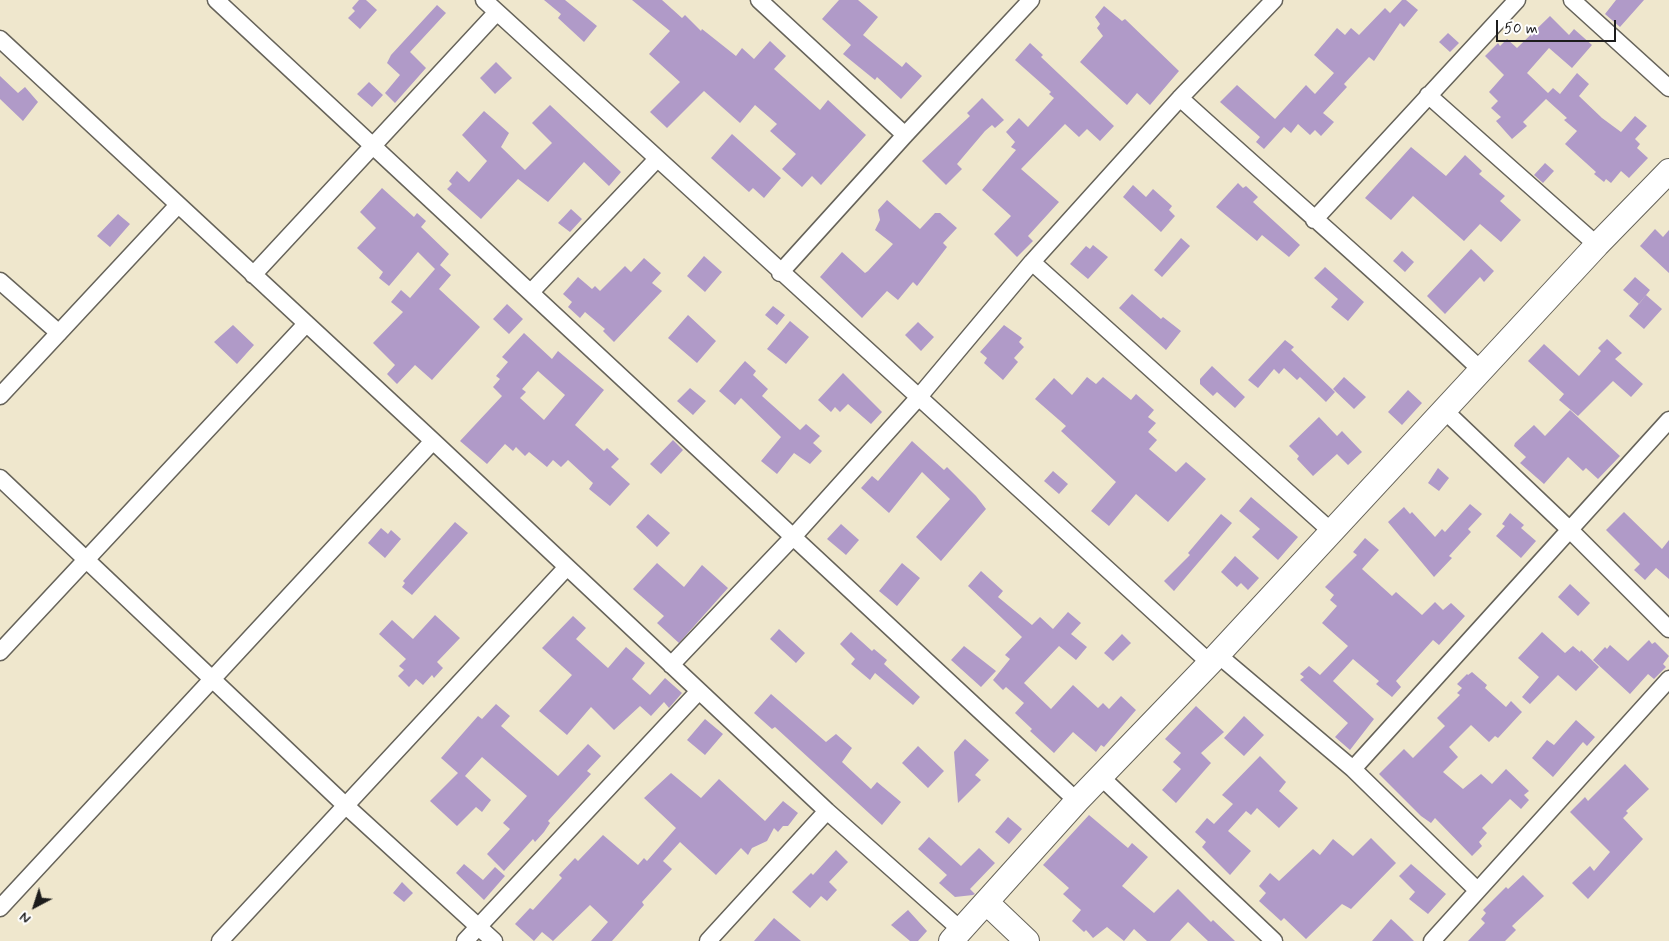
<!DOCTYPE html>
<html>
<head>
<meta charset="utf-8">
<style>
	body { margin:0 }
	#map { position:relative; width:1669px; height:941px; overflow:hidden; background:#efe7cd; font-family:Mynerve,sans-serif }
	canvas { display:block }
	.north { position:absolute; left:10px; top:881px; width:50px; height:50px; -webkit-text-stroke:4px #fff; paint-order:stroke; rotate:220deg; font-size:14px; font-weight:700; line-height:20px; text-align:center; color:#1c1c1c }
	.north::after { content:''; display:block; margin:auto; width:18px; height:22px; background:#1c1c1c; clip-path:polygon(50% 0,100% 100%,50% 72%,0 100%) }
	.scale { position:absolute; left:1496px; top:20px; width:120px; height:22px; box-sizing:border-box; border:2px solid #1c1c1c; border-top:0; padding-left:6px; font-size:15px; line-height:18px; white-space:nowrap; color:#1c1c1c; -webkit-text-stroke:4px #fff; paint-order:stroke }
</style>
</head>
<body>
<div id="map">
<canvas width="1669" height="941"></canvas>
<div class="north">N</div>
<div class="scale">50 m</div>
</div>
<script>
const context = document.querySelector('canvas').getContext('2d');
context.lineJoin = 'round';
function paint(path, color) {
  context.fillStyle = color;
  context.fill(path, 'evenodd');
}
function stroke(path, color, width, dash) {
  context.strokeStyle = color;
  context.lineWidth = width;
  context.lineCap = dash ? 'butt' : 'round';
  context.setLineDash(dash || []);
  context.stroke(path);
}
paint(new Path2D(`
	M359 0H366L377 10 360 29 348 18 355 11 352 8Z
	M544 0H565L597 26 584 42 558 18 561 14Z
	M632 0H662L682 18 685 15 701 31 702 29 736 56 742 48 754 59 770 41 786 56 774 69 820 110 828 100 866 135 821 185 812 176 802 187 782 169 796 154 770 131 777 124 755 105 740 123 704 91 667 128 650 112 680 82 649 54 670 31Z
	M839 0H858L878 17 863 35 902 67 906 62 922 76 901 99 877 77 875 80 843 54 851 45 822 19Z
	M1402 0H1406L1418 10 1404 27 1400 23 1374 61 1369 57 1344 84 1347 87 1323 113 1334 122 1321 136 1315 130 1310 135 1298 124 1291 133 1284 127 1264 149 1256 142 1260 137 1220 102 1237 85 1275 119 1306 85 1315 94 1334 73 1314 55 1337 28 1345 35 1351 28 1359 35 1385 8 1390 13Z
	M1616 0H1644L1620 27 1605 14Z
	M437 5 446 13 410 52 426 68 395 103 385 93 400 75 387 63 391 55Z
	M1104 6 1122 21 1125 19 1179 71 1150 105 1137 93 1127 105 1080 62 1103 36 1097 28 1100 24 1095 17Z
	M1550 16 1569 35 1574 29 1592 45 1572 68 1549 48 1527 73 1548 93 1553 88 1560 94 1577 73 1589 84 1579 96 1602 118 1621 132 1635 116 1647 126 1635 139 1640 144 1637 148 1648 158 1629 178 1621 171 1611 183 1606 179 1604 182 1594 174 1596 172 1565 144 1577 131 1564 120 1567 118 1546 99 1523 122 1527 126 1512 139 1496 121 1501 117 1491 108 1498 101 1489 92 1504 75 1485 56 1498 43 1500 46 1507 39 1517 48Z
	M1448 33 1459 43 1450 52 1439 42Z
	M1030 43 1043 55 1041 57 1114 126 1100 141 1087 129 1079 137 1065 124 1021 169 1059 202 1028 236 1033 241 1017 257 994 234 1011 216 982 190 1016 150 1011 147 1015 142 1006 132 1019 118 1028 127 1054 98 1049 94 1051 92 1015 60Z
	M496 62 512 78 495 94 480 78Z
	M0 76 18 93 25 87 38 102 23 121 0 99Z
	M369 82 383 95 372 107 357 94Z
	M982 98 1004 120 995 128 992 125 985 131 957 164 962 169 946 185 922 161 970 116 967 113Z
	M550 105 621 172 609 186 584 162 548 202 518 179 481 219 447 189 452 184 449 181 457 171 469 182 487 161 462 135 484 111 509 133 501 147 525 170 552 143 532 123Z
	M732 134 781 178 764 198 753 188 749 192 711 158Z
	M1411 147 1446 176 1465 155 1482 171 1479 174 1505 196 1500 201 1521 220 1501 242 1480 224 1464 241 1413 196 1391 220 1365 198Z
	M1545 163 1554 171 1543 183 1534 175Z
	M1238 183 1243 188 1246 186 1258 197 1253 202 1300 245 1289 257 1262 235 1257 241 1216 207Z
	M1133 185 1146 197 1153 189 1172 206 1169 210 1175 216 1161 232 1123 197Z
	M382 188 414 217 417 213 426 221 421 227 449 254 440 265 451 275 439 289 480 327 432 380 415 365 397 384 387 374 395 365 373 343 403 312 391 302 401 290 410 298 435 269 418 252 389 286 379 278 383 272 357 248 376 228 360 212Z
	M887 200 920 229 935 213H940L957 228 943 243 947 247 917 286 913 282 898 300 887 291 862 318 820 277 842 252 865 273 868 271 893 244 875 230 880 220 878 210Z
	M571 209 582 219 570 232 558 223Z
	M118 214 130 224 110 247 97 236Z
	M1655 229 1663 237 1669 230V273L1640 246Z
	M1181 238 1190 246 1162 277 1154 270Z
	M1093 245 1108 257 1088 279 1070 264 1086 246 1090 249Z
	M1471 249 1494 271 1484 282 1480 277 1445 314 1427 296Z
	M1402 251 1414 262 1405 272 1393 261Z
	M704 256 722 272 705 292 687 276Z
	M644 258 661 273 652 283 662 291 614 342 603 331 605 329 585 312 580 318 568 307 572 302 563 294 578 277 592 289 595 286 600 291 625 266 631 272Z
	M1325 267 1364 302 1348 321 1331 307 1338 299 1314 278Z
	M1635 277 1650 290 1639 304 1623 290Z
	M1132 294 1161 319 1163 317 1181 331 1166 350 1119 308Z
	M1646 295 1662 309 1644 329 1629 316Z
	M507 304 523 319 509 334 493 319Z
	M773 306 785 315 777 325 765 315Z
	M688 315 716 341 697 363 668 338Z
	M790 321 809 337 786 364 767 349Z
	M918 322 934 337 921 351 905 335Z
	M233 325 254 345 237 364 214 342Z
	M1004 325 1022 338 1019 342 1024 347 1014 358 1018 362 1003 380 984 363 987 358 980 352Z
	M524 333 552 359 558 351 604 390 575 425 604 451 607 448 619 459 611 467 630 484 610 506 589 489 593 483 568 460 561 467 553 460 547 467 529 452 525 456 516 447 513 451 505 444 487 464 460 441 502 396 493 387 500 379 496 376 508 362 502 357ZM538 371 565 395 544 420 520 398 526 392 522 389Z
	M1607 339 1622 353 1615 359 1643 384 1631 397 1613 381 1578 416 1559 400 1564 394 1528 361 1544 344 1579 376 1601 351 1598 348Z
	M1285 340 1294 347 1291 350 1335 392 1326 402 1300 377 1297 380 1284 368 1279 374 1274 369 1258 388 1248 380Z
	M745 361 756 371 753 375 768 389 762 396 800 430 806 424 820 436 813 443 822 451 810 464 794 453 777 474 761 461 781 437 741 398 735 405 719 391Z
	M1212 366 1245 397 1235 408 1217 392 1213 396 1200 384V379Z
	M843 373 882 412 871 424 848 404 840 412 835 407 831 412 818 400Z
	M1087 377 1096 384 1103 377 1131 400 1136 394 1154 410 1148 417 1156 423 1148 432 1157 440 1149 449 1176 472 1186 462 1206 479 1168 522 1136 494 1109 526 1091 511 1116 482 1061 431 1066 426 1035 399 1054 378 1072 395Z
	M1344 377 1366 397 1354 409 1333 389Z
	M690 388 706 401 693 415 677 401Z
	M1408 390 1422 403 1402 425 1388 412Z
	M1570 410 1620 456 1598 479 1586 468 1583 471 1568 457 1544 484 1520 463 1526 457 1514 446 1515 443 1534 425 1545 436Z
	M1319 417 1337 436 1342 431 1362 452 1348 465 1337 454 1313 476 1297 459 1299 456 1289 446Z
	M673 440 683 450 661 474 650 464Z
	M912 441 944 470 947 467 976 496 986 509 941 561 916 537 950 499 922 472 889 513 861 488 872 476 878 481Z
	M1438 468 1449 478 1439 491 1428 483Z
	M1053 471 1068 484 1059 494 1044 481Z
	M1251 497 1298 537 1278 560 1252 537 1260 529 1239 511Z
	M1470 504 1482 514 1468 529 1471 532 1449 556 1452 558 1434 577 1388 522 1404 507 1410 514 1412 512 1435 537 1442 529 1445 532Z
	M1624 512 1662 549 1669 540V579L1656 568 1645 580 1634 570 1640 564 1606 530Z
	M1510 513 1524 525 1521 528 1536 541 1521 558 1496 536 1505 526 1502 524Z
	M648 514 670 533 657 547 636 527Z
	M1221 514 1232 523 1174 591 1164 581 1190 555 1188 553Z
	M455 522 468 533 412 595 402 587 405 583 403 581Z
	M841 524 859 540 846 555 827 539Z
	M381 528 388 534 391 530 401 539 385 558 368 543Z
	M1365 538 1379 550 1362 569 1392 596 1396 592 1422 615 1435 602 1443 610 1451 603 1465 616 1439 645 1433 640 1396 681 1401 687 1392 697 1376 684 1379 681 1353 659 1333 681 1374 719 1350 750 1335 737 1348 723 1300 680 1304 677 1300 674 1309 666 1320 675 1348 646 1322 623 1337 606 1330 600 1334 595 1325 587 1357 555 1353 552Z
	M1235 556 1259 578 1248 590 1241 583 1237 587 1221 572Z
	M657 563 684 587 702 565 728 588 679 643 657 623 664 616 633 589Z
	M902 563 920 578 897 606 879 591Z
	M981 571 1003 591 998 597 1032 625 1040 617 1053 629 1068 612 1081 623 1071 634 1087 647 1076 660 1059 646 1024 683 1051 709 1073 685 1098 708 1103 703 1109 709 1121 696 1136 710 1104 747 1101 745 1096 752 1073 732 1054 753 1030 731 1032 729 1015 713 1024 703 1006 687 1003 690 993 680 1010 659 1005 655 1022 637 968 586Z
	M1570 584 1590 603 1578 616 1558 597Z
	M435 615 460 638 437 662 443 668 434 678 432 675 423 685 416 679 409 687 398 676 404 670 399 666 406 659 379 634 392 620 413 639Z
	M573 616 586 628 576 639 608 668 626 647 645 663 632 679 650 695 665 678 682 693 669 708 664 702 651 716 640 706 614 730 591 707 567 735 539 711 572 675 542 648Z
	M779 629 805 653 796 663 770 639Z
	M851 632 872 651 874 649 887 660 884 664 920 697 913 705 875 673 870 680 851 664 855 659 840 644Z
	M1542 632 1565 653 1573 646 1580 652 1581 650 1599 667 1576 691 1558 675 1530 704 1522 697 1539 677 1518 658Z
	M1122 634 1131 643 1113 661 1104 653Z
	M1649 640 1652 644 1655 642 1669 656 1663 664 1666 667 1654 679 1648 674 1630 694 1593 660 1605 647 1607 649 1610 645 1628 661Z
	M964 646 996 671 981 687 951 660Z
	M1472 672 1487 685 1485 688 1506 707 1511 701 1522 712 1498 738 1495 736 1489 742 1471 725 1449 747 1458 757 1443 772 1463 789 1481 774 1492 784 1506 769 1529 791 1524 795 1529 800 1521 809 1510 799 1482 828 1487 833 1479 842 1482 846 1472 856 1435 818 1431 823 1421 816 1379 774 1404 749 1413 758 1445 726 1437 718 1460 695 1457 693 1462 688 1457 684 1467 674 1468 675Z
	M771 694 826 742 836 734 852 748 842 762 871 789 877 782 901 802 882 825 775 727 772 729 754 713Z
	M496 704 510 716 501 726 558 776 588 744 601 756 587 771 591 774 548 821 550 823 544 832 535 842 533 839 504 871 487 854 510 829 503 823 527 796 482 757 465 776 491 800 482 812 476 807 457 826 430 801 458 773 441 758 478 716 482 719Z
	M1196 706 1224 732 1201 753 1211 763 1176 803 1162 790 1181 769 1173 762 1181 753 1165 739Z
	M1244 716 1264 735 1244 756 1224 738Z
	M705 719 723 734 705 755 687 740Z
	M1576 720 1595 737 1587 746 1583 742 1553 777 1532 758 1547 740 1554 745Z
	M965 739 989 760 975 775 981 780 958 803 954 752Z
	M918 746 944 771 928 788 902 763Z
	M1260 756 1286 782 1279 791 1298 808 1279 828 1257 808 1251 815 1246 811 1228 831 1251 851 1230 875 1202 847 1206 842 1195 832 1207 818 1214 824 1233 804 1222 795Z
	M1625 764 1649 789 1626 811 1628 813 1623 818 1643 839 1588 899 1572 883 1590 866 1594 871 1610 852 1570 812 1585 797 1588 801Z
	M671 773 701 798 719 779 765 821 783 801 798 813 788 826H783L778 832 774 828 767 841 752 848 748 855 741 848 716 875 680 842 663 861 672 869 642 902 644 905 612 941H591L608 922 590 905 553 941 542 932 534 941 515 924 530 908 533 910 562 878 559 875 575 858 578 861 603 835 638 865 644 858 647 861 676 828 644 798Z
	M1089 815 1128 848 1132 843 1148 857 1122 886 1154 913 1178 889 1211 922 1213 920 1235 941H1208L1188 922 1170 941H1147L1134 929 1124 941 1107 927 1093 938 1086 930 1084 932 1072 921 1081 910 1063 894 1069 888 1043 865Z
	M1008 817 1022 829 1009 844 995 832Z
	M929 837 961 866 979 848 995 863 970 889 975 894 973 895 955 897 939 883 947 875 918 849Z
	M1371 838 1396 863 1351 909 1342 904 1306 939 1284 918 1281 921 1259 901 1266 893 1259 886 1270 873 1279 881 1313 849 1320 855 1333 839 1353 856Z
	M836 850 848 862 829 882 837 890 827 901 821 896 810 908 792 892 811 873 813 875Z
	M464 864 483 880 495 867 505 876 484 900 456 873Z
	M1411 864 1446 894 1428 914 1409 899 1415 892 1399 876Z
	M1523 875 1544 896 1512 926 1516 930 1505 941H1468L1485 923 1481 919 1486 913 1483 910 1506 887 1508 889Z
	M402 882 413 893 404 902 393 893Z
	M908 910 927 931 918 941H910L891 925Z
	M774 918 801 941H754Z
	M1391 919 1404 931 1414 941H1372Z`), '#b09ac8');
const street = new Path2D(`
	M216 0 1077 801
	M484 0 1210 663
	M759 0 905 135
	M1572 0 1669 88
	M0 39 433 441 827 811 961 930
	M1428 95 1597 245
	M1180 98C1280 189 1383 277 1481 370
	M1314 220 1517 0
	M1032 262 1332 532
	M780 273 905 135 1031 0
	M253 275 497 12
	M0 281 59 333
	M531 292 657 159
	M0 396 178 205
	M1444 410 1569 529 1669 629
	M0 478 345 805 494 941
	M0 652 306 324
	M1217 654 1353 769 1477 890
	M671 665 793 537 918 398 1032 262 1180 98 1274 0
	M1353 769 1669 420
	M1101 777 1274 941
	M0 908 433 441
	M220 941 567 567
	M465 941 699 691
	M708 941 827 811
	M1432 941 1669 679`);
const secondary = new Path2D(`
	M986 902 1027 941
	M951 941 1077 801 1210 663 1597 245 1669 171`);
stroke(street, '#66635a', 19);
stroke(secondary, '#66635a', 26);
stroke(street, '#fff', 16);
stroke(secondary, '#fff', 24);
</script>
</body>
</html>
